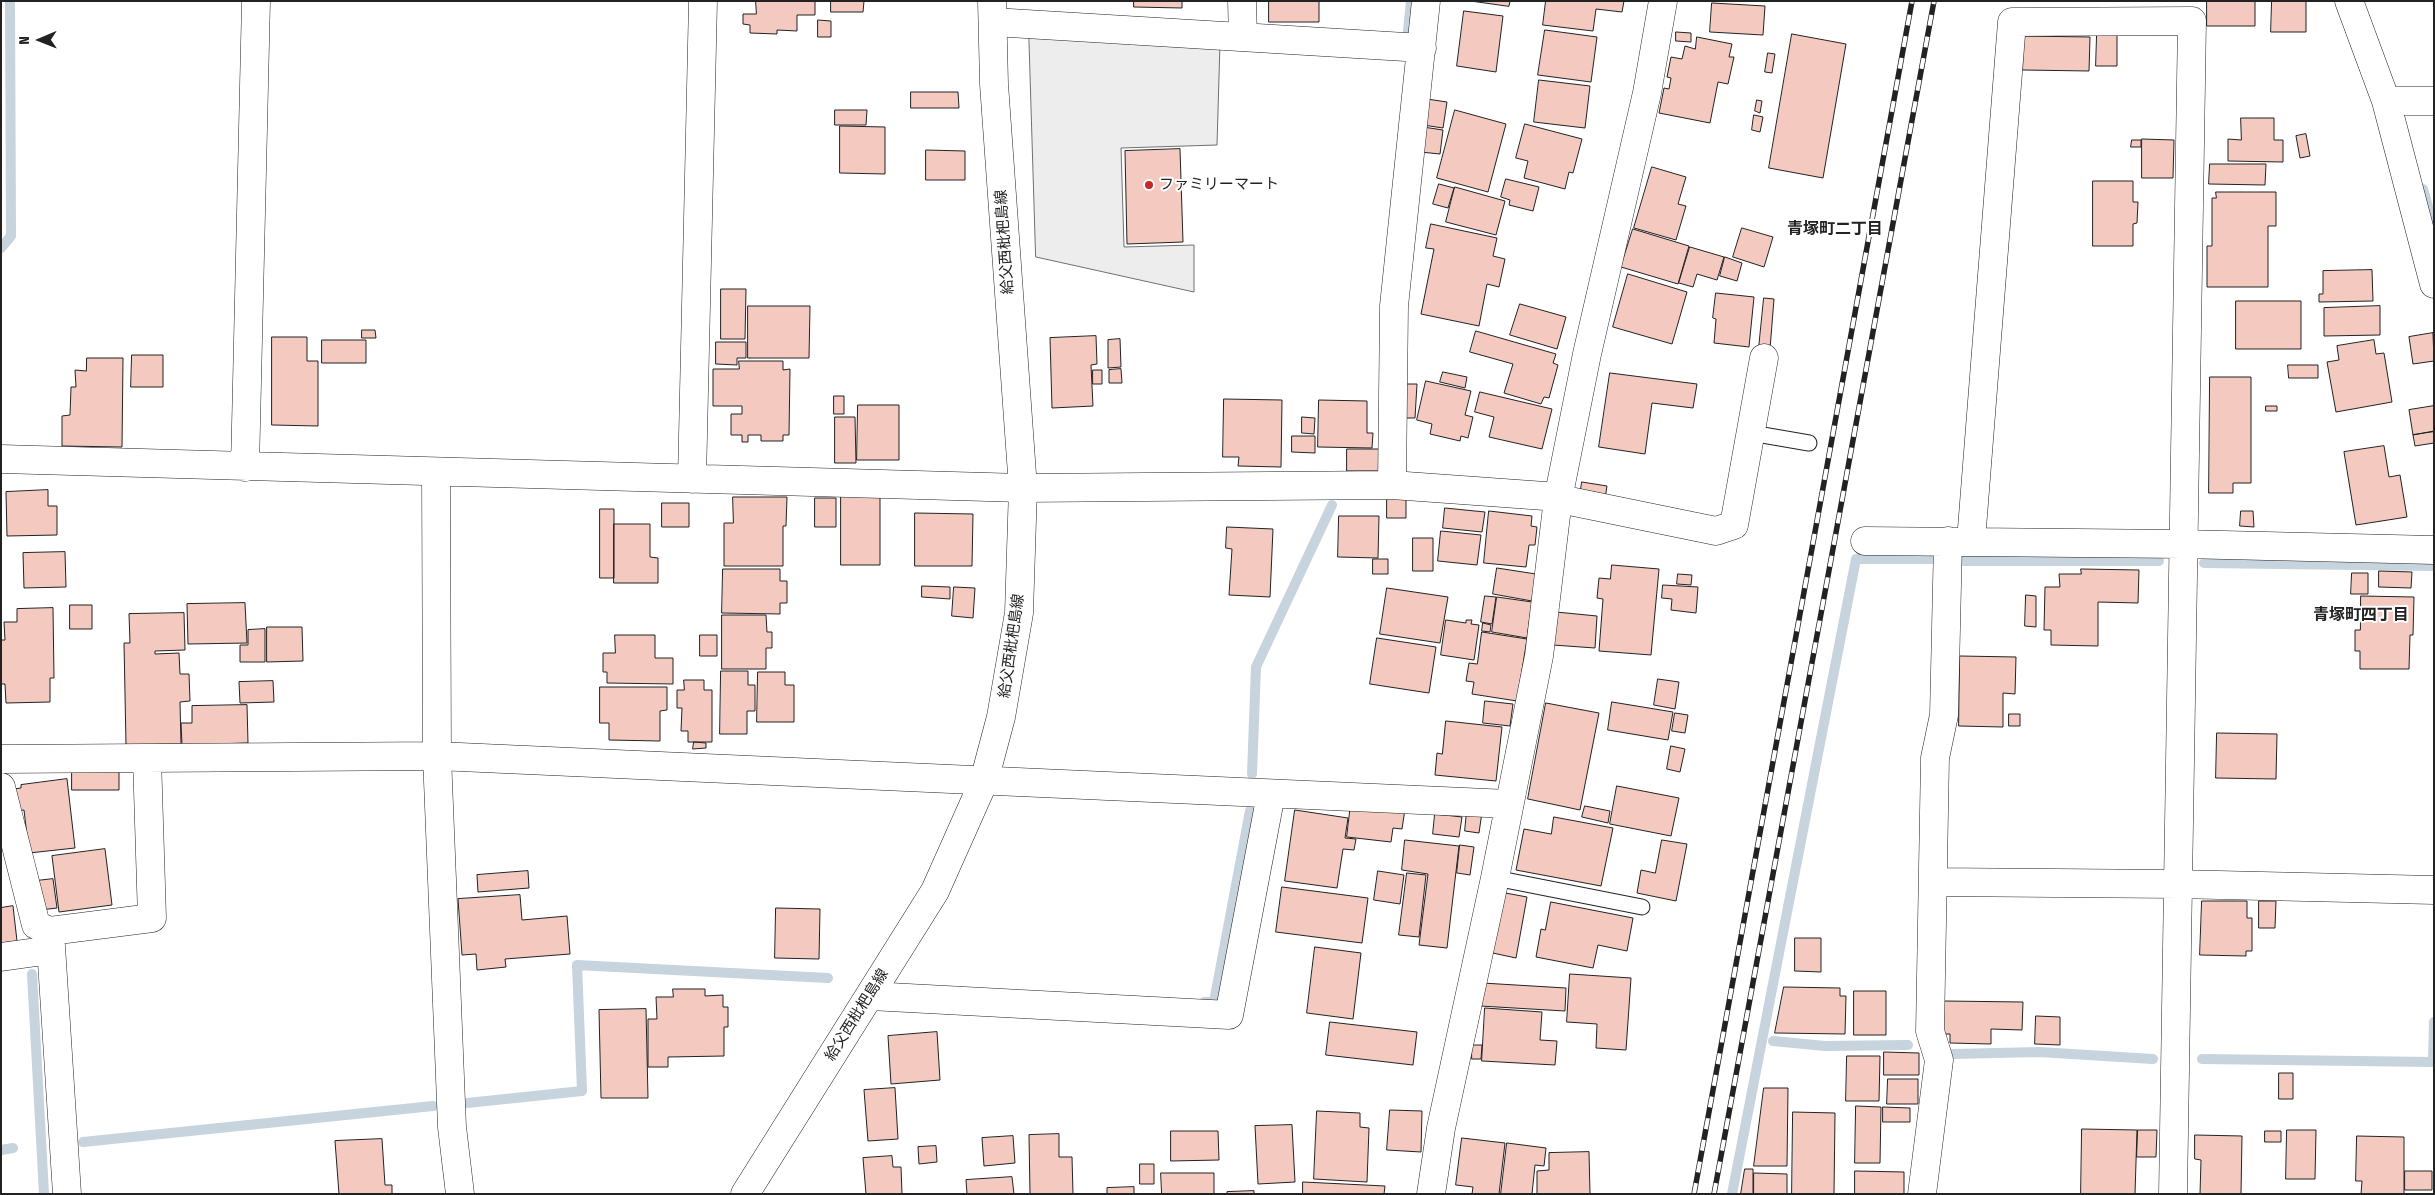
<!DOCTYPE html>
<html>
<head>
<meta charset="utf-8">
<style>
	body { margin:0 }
	#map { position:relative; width:2435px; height:1195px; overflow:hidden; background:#fff; font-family:"Fira Sans Condensed",sans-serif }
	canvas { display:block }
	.frame { position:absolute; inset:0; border:2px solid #222; pointer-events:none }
	.north { position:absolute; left:15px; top:15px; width:50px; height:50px; -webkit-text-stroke:4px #fff; paint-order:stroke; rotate:269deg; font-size:14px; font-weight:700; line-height:20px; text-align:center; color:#222 }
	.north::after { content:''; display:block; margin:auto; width:18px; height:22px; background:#222; clip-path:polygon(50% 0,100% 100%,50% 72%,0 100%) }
</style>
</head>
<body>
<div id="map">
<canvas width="2435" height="1195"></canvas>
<div class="frame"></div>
<div class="north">N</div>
</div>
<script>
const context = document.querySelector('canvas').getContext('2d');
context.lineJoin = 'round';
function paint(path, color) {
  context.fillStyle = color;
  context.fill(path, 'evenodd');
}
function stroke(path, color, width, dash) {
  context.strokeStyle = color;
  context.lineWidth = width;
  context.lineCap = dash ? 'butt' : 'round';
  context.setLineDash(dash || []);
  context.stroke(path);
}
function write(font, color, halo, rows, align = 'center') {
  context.font = font + ' "Fira Sans Condensed","Noto Sans JP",sans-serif';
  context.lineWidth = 4;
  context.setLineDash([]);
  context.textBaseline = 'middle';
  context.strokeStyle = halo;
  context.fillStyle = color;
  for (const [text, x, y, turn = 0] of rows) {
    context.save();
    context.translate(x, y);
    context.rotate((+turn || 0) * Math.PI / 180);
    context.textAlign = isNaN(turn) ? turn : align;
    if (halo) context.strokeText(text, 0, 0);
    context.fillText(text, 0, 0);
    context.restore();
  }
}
const parking = new Path2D(`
	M1029 29 1220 43 1217 145 1121 148 1124 247 1194 245V292L1036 257Z`);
paint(parking, '#ededed');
stroke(parking, '#6f6f6f', 1);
stroke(new Path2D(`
	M1408 31 1411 1
	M2423 189 2434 228
	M1 248 11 236 10 1
	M1961 561H2159
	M2204 563 2434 566
	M1252 774 1256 667 1332 505
	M32 974 44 1194
	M1204 1002H1214L1250 811
	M1773 1041 1825 1046 1908 1045
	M1952 1054 2039 1052 2153 1059
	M2202 1059 2433 1062 2434 1022
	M467 1103 582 1091 577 965 828 978
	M83 1142 433 1106
	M1 1150 13 1148
	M1732 1194 1856 559H1935`), '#c7d3dd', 10);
const building = new Path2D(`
	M756 1H815V15H797V31L777 30V34L750 33V25L743 24V14H756Z
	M831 1H864L863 12H831Z
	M1134 1H1182V8L1134 7Z
	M1269 1H1319V22H1269Z
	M1471 1H1510L1509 6Z
	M1546 1H1624L1622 12 1596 9 1593 31 1543 25Z
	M2207 1H2255V26H2207Z
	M2272 1H2306V32H2271Z
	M1712 3 1765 6 1763 35 1710 32Z
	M1464 11 1503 16 1496 72 1457 66Z
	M818 20 831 21V37H818Z
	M1545 30 1597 37 1591 82 1538 75Z
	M1676 32 1691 33V42L1676 41Z
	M1792 34 1846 44 1823 178 1769 168Z
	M2097 34H2117V66H2096Z
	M2023 36 2090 37 2089 71 2023 70Z
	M1697 37 1732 44 1729 57H1734L1728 84 1718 82 1710 123 1659 113 1664 88 1669 89 1671 78 1667 77 1671 57 1682 59 1685 46 1695 49Z
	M1768 53 1775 54 1772 73 1765 72Z
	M1539 80 1590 86 1585 128 1534 122Z
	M911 92H958L959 108H911Z
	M1427 99 1447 102 1443 128 1423 125Z
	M1757 100 1762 101 1760 113 1755 111Z
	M835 110H867L866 125H835Z
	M1455 110 1506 124 1488 192 1437 178Z
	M1754 115 1763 117 1760 132 1752 130Z
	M2241 118H2274V140H2283V162L2228 161V139L2241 140Z
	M1525 124 1582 139 1573 173 1569 172 1565 189 1524 178 1528 161 1516 158Z
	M840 126 885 127V174L840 173Z
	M1423 127 1443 130 1440 154 1420 152Z
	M2306 134 2310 156 2300 158 2296 136Z
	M2142 139 2174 140 2173 178H2142Z
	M2132 140H2141V147H2131Z
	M1180 149 1183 242 1127 244 1125 151Z
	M926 150 965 151V180H926Z
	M2210 164H2266L2265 185 2209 184Z
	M1652 167 1686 177 1678 204 1686 206 1676 240 1634 228Z
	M1506 179 1539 187 1533 211 1509 205 1510 200 1501 197Z
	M2093 181H2133V202H2138L2137 223 2133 224V246H2093Z
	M1439 184 1454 188 1448 208 1433 204Z
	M1455 187 1505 201 1496 235 1446 222Z
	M2216 192H2276V226H2268V287H2207V246H2212V198H2216Z
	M1431 224 1497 238 1493 256 1505 259 1499 287 1487 284 1479 326 1421 314 1434 249 1426 248Z
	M1742 228 1773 237 1764 267 1733 257Z
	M1633 229 1689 246 1678 284 1621 267Z
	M1690 247 1724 257 1717 280 1697 274 1693 287 1679 283Z
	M1725 257 1742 263 1737 281 1720 276Z
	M2372 270 2373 301 2319 302V294H2323V271Z
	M1628 274 1687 292 1672 344 1613 327Z
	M721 289H746L745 339H721Z
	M1716 293 1754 297 1749 347 1714 343 1716 319 1713 318Z
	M1764 298 1774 299 1770 349 1759 348Z
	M2236 301H2301V349H2236Z
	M1520 304 1566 317 1557 349 1510 335Z
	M748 306H810L809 358H748Z
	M2380 306V335L2324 336V308Z
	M362 330H375L376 338H362Z
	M1476 331 1556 354 1553 363 1558 365 1549 398 1544 397 1541 404 1504 393 1513 364 1470 352Z
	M2433 333 2434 361 2413 364 2409 337Z
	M1096 336 1097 364 1091 365 1093 406 1052 408 1050 338Z
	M272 337H307V361H318V426L272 425Z
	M1120 339 1121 367 1108 368V340Z
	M322 340H366V363H322Z
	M2374 340 2376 354 2384 353 2392 402 2336 412 2327 362 2339 360 2337 346Z
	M716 342H746V358H737V365L716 364Z
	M132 355H163V387H131Z
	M87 358H123L122 447 62 446V416L70 415 71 387H76L75 370 86 371Z
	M739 361H783V370L790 369 789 435H783V441H761V435H748V442H742V435H731V414H742V406H713V369H739Z
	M2288 365H2318V378H2289Z
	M1121 369 1122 383H1109V370Z
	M1093 370H1102V384H1093Z
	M1443 372 1467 377 1465 388 1440 382Z
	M1610 373 1697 384 1693 408 1652 403 1645 454 1599 447Z
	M2210 377H2251V483H2233V493H2209Z
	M1426 381 1471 391 1465 415 1473 417 1468 438 1461 436 1460 441 1430 434 1432 424 1417 420Z
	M1404 384H1417L1415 418H1407Z
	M1480 392 1552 409 1542 449 1489 437 1494 417 1475 412Z
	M834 396H844V414H834Z
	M1224 399 1282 400 1281 467 1238 466 1239 457H1223Z
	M1319 400 1367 401V433H1373L1372 448 1318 447Z
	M858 405H899V460H857Z
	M2266 406H2277V411H2266Z
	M2434 406V431L2413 435 2409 410Z
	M835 417H855L856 463H835Z
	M1302 417 1315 418 1314 434 1302 433Z
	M2434 432V443L2415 446 2413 435Z
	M1292 436H1315V453L1292 452Z
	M2384 446 2389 477 2400 475 2407 517 2356 525 2344 452Z
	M1347 449H1379V471H1347Z
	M1582 482 1607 486 1605 499 1580 496Z
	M48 490V506H57V535L7 536 6 492Z
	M841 496H880V565H841Z
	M1387 496H1406V518H1387Z
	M733 497H787L786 526H783V566H724V523H733Z
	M815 498H836V527H815Z
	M662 503H689V527H662Z
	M1445 508 1485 512 1482 532 1443 528Z
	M600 509H614V578H600Z
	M1489 511 1532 516 1531 526 1537 527 1535 545H1529L1526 567 1484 563Z
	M2241 511H2253L2254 527 2240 526Z
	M915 513 973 514 972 566H915Z
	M1339 516H1379L1378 558 1338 557Z
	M614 524H650V557L658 558V583H614Z
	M1227 527 1273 529 1270 597 1229 595 1232 549 1226 548Z
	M1441 531 1481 535 1477 565 1438 561Z
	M1413 538H1433V571H1413Z
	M65 552 66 587 24 588 23 553Z
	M1373 559H1388V574H1373Z
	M1612 565 1659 569 1651 655 1599 651 1603 599 1597 598 1599 578 1610 579Z
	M1497 568 1536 574 1532 601 1493 594Z
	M723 569H780V581H787V603H780V614L722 613Z
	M2081 569 2139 570 2138 603 2098 602V646L2051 645V630H2044L2045 587H2060L2059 574H2081Z
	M2379 571 2412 572 2411 588 2379 587Z
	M2352 573H2368V594H2351Z
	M1678 574 1692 575 1691 585 1677 584Z
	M1663 585 1698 587 1696 613 1671 610 1672 599 1662 598Z
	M922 586 950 587V599L922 597Z
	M954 587 975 588 973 618 952 616Z
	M1387 588 1448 597 1440 643 1380 634Z
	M2026 595 2036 596V627L2025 626Z
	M1485 596 1496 597 1492 624 1481 622Z
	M2361 596 2414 597 2413 635H2410L2409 669H2360V651H2355V630H2360Z
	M1497 597 1532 602 1527 638 1492 632Z
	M245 603 247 643 188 644 187 604Z
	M70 605H92V629H70Z
	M53 608 54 678H50V702L6 703 5 684H1V640H5L4 622H17V609Z
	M1556 612 1597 616 1595 648 1553 645Z
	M184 613 185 650 155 651V654L179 653 180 674H189L190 701 180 702 181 744 126 745 124 643H130L129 614Z
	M722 615H766L767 632H772V648H766V669H722Z
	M1446 620 1466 623V620H1472L1471 624 1479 625 1474 660 1441 655Z
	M1483 623 1491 625 1490 632 1482 631Z
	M267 627H302L303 661 267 662Z
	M265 629V662H240V645H248V630Z
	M1482 632 1527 639 1517 701 1472 694 1474 682 1466 681 1469 663 1477 664Z
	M615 635H655V658H673V684L607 683V672H603V653H615Z
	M700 635H717V656H700Z
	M1377 638 1436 647 1429 693 1370 684Z
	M1960 656 2016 657 2015 694 2003 693V727L1959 726Z
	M721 671H748V685H755V711H747V734H720Z
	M758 672H785V685H794V722H757Z
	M1658 679 1679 682 1675 709 1654 705Z
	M684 680H704V690H712V742H688V731H681L682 708H677V690H684Z
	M273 681 274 702 240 703 239 682Z
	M600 687H667V710L660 711V741L609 740V723H600Z
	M1485 701 1513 704 1510 726 1483 723Z
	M1612 702 1673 712 1668 740 1608 730Z
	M1546 703 1599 713 1580 810 1528 799Z
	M247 705 248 743 182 745 181 723H192V706Z
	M1675 713 1688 715 1685 733 1672 731Z
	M2009 714H2020V726H2009Z
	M1446 721 1502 727 1496 781 1435 775 1437 753 1442 754Z
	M2217 733 2277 734 2276 779 2216 778Z
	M694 742 706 743V748L693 749Z
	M1671 746 1685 749 1680 772 1667 769Z
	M72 769H119V790H72Z
	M67 779 75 848 29 853 24 810 16 811 13 789 21 788V785Z
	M1617 786 1679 798 1671 836 1610 824Z
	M1351 803 1405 809 1402 829 1393 828 1391 842 1347 837Z
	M1585 806 1610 811 1608 823 1582 817Z
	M1295 810 1348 818 1345 838 1356 839 1354 850 1343 849 1337 888 1285 881Z
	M1467 811 1482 812 1479 833 1465 831Z
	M1435 814 1462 817 1459 837 1433 834Z
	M1554 817 1613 828 1601 886 1516 870 1524 829 1551 834Z
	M1405 840 1459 846 1447 948 1419 945 1428 874 1402 870Z
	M1662 840 1687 844 1676 901 1637 893 1641 870 1655 873Z
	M1460 845 1474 847 1470 875 1457 873Z
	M105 849 112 905 59 912 52 856Z
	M528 871 529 888 478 892 477 875Z
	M1378 871 1404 875 1400 904 1374 900Z
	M1407 873 1426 875 1419 937 1399 935Z
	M53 879 57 908 40 910 36 881Z
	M1282 887 1368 898 1362 943 1276 932Z
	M1500 892 1527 897 1516 958 1488 952Z
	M520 895 522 920 567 916 570 954 505 959 506 967 477 970 476 954 462 955 458 899Z
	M2202 901H2247V918H2252V951H2246V956L2200 955Z
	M2259 901H2276L2275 928H2259Z
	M1551 902 1633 918 1627 951 1598 945 1593 968 1536 957 1541 929 1545 930Z
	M13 906 17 941 1 943V908Z
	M776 908 820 909 819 959 775 958Z
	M1795 938H1821V972L1795 971Z
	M1315 947 1361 953 1353 1019 1307 1013Z
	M1570 974 1631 978 1626 1050 1596 1048 1597 1024 1567 1022Z
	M1482 983 1566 988 1565 1011 1480 1006Z
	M1784 987 1840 988V996H1846L1845 1034 1775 1033Z
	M673 989H705V996L723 995V1007H728V1027H724V1056L668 1057V1067H648V1019H657L656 997H673Z
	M1854 991H1886V1035H1854Z
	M1944 1001 2023 1002 2022 1030 1991 1029V1044L1950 1043V1034H1943Z
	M1485 1008 1542 1012 1540 1040 1557 1041 1555 1065 1482 1061Z
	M646 1009 648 1098H601L599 1010Z
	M2036 1016 2060 1017V1045L2035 1044Z
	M1330 1022 1417 1032 1413 1065 1326 1055Z
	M937 1032 940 1080 891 1084 888 1036Z
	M1472 1045H1482L1481 1059H1472Z
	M1884 1052 1919 1053V1075H1884Z
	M1847 1056H1880L1879 1101H1846Z
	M2279 1073H2293V1099H2279Z
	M1888 1079H1918V1104H1887Z
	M895 1088 898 1139 868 1141 864 1090Z
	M1764 1088H1788L1787 1166H1754Z
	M1856 1106 1881 1107 1880 1163H1855Z
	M1883 1107 1910 1108V1122H1883Z
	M1390 1110 1422 1111 1421 1152 1387 1150Z
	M1317 1111 1360 1113V1127L1369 1128 1367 1182 1314 1179Z
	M1793 1112 1835 1113 1834 1194H1792Z
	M1292 1125 1295 1182 1258 1184 1255 1126Z
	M2082 1129 2137 1130 2135 1194H2081Z
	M2138 1130H2157L2156 1157H2137Z
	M2287 1130H2316L2315 1179H2286Z
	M1171 1131H1218L1219 1160 1171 1161Z
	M2265 1131H2281V1142H2265Z
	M1059 1134V1157H1072L1073 1194H1030L1029 1135Z
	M2195 1135 2242 1136 2241 1194H2200L2201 1160 2195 1159Z
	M1013 1136 1015 1163 984 1166 982 1138Z
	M2357 1136 2404 1137V1194H2361L2362 1181H2356Z
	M1462 1138 1505 1143 1499 1194H1472L1473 1187 1456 1185Z
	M382 1139 385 1185H392V1194H339L335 1141Z
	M1507 1143 1546 1148 1544 1166 1535 1165 1532 1194H1501Z
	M936 1146 937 1162 919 1164 918 1147Z
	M1589 1152 1590 1194H1537V1171L1549 1170V1153Z
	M892 1156 893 1167H901L902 1194H866L863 1158Z
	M1140 1164H1154V1184H1140Z
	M1745 1169H1753V1194H1741Z
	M1855 1171 1904 1172V1194H1855Z
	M2405 1171H2432V1190H2405Z
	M1161 1173H1214V1194H1162Z
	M1754 1173 1787 1174V1194H1754Z
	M1012 1177 1014 1194H967L966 1180Z
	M1303 1182 1385 1186 1384 1194H1303Z
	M1134 1187V1194H1107V1188Z
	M1254 1191V1194H1227V1192Z`);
paint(building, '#f3c9c0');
stroke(building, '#222', 1);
const lane = new Path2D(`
	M1751 433 1809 443
	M1495 878 1642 907`);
const street = new Path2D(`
	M1242 1 1243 37
	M2349 1 2386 101 2434 284
	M993 22 1422 48
	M2386 101H2434
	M1 459 1023 488 1392 485 1545 496 1716 531 1734 525 1764 358
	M245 467 256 1
	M436 472 437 756 452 1127 460 1194
	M692 479 703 1
	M1392 485 1394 306 1426 1
	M1865 541 2182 544 2434 550
	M1971 541 2012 22 2192 21 2173 1194
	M1 759 437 756 1509 804
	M1 787 36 925 50 931
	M1933 882 2176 884 2434 890
	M1 957 51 950
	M870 996 1229 1015 1271 794
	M67 1194 50 931 152 918 147 758
	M1431 1194 1441 1128 1495 878 1539 656 1558 499 1587 354 1647 93 1663 1
	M1922 1194 1939 1060 1930 1031 1935 758 1944 715 1948 541`);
const secondary = new Path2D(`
	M745 1194 935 891 984 781 1001 717 1019 613 1023 488 994 84 992 1`);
stroke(lane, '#222', 17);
stroke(street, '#222', 29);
stroke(secondary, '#222', 29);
stroke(lane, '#fff', 15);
stroke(street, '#fff', 28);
stroke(secondary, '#fff', 28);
const rail = new Path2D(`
	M1694 1194 1912 1
	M1714 1194 1934 1`);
stroke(rail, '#222', 5.5);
stroke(rail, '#fff', 4, [11]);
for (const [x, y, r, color] of [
	[1149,185,5,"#c62828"]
]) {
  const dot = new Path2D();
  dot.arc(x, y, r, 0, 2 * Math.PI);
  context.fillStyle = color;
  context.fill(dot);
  stroke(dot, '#fff', 2);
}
write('15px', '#222', '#fff', [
	["ファミリーマート",1159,185]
], 'left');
write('15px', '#222', '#fff', [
	["給父西枇杷島線",1005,242,-94],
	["給父西枇杷島線",1012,646,-82],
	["給父西枇杷島線",857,1015,-58]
]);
write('bold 16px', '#222', '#fff', [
	["青塚町二丁目",1835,230],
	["青塚町四丁目",2361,616]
]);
</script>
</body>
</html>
